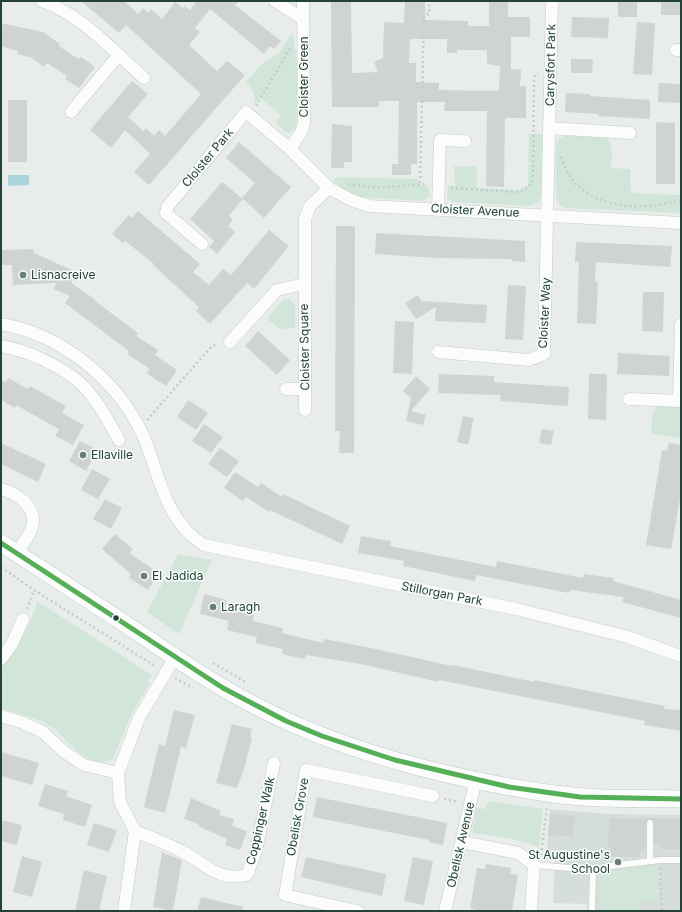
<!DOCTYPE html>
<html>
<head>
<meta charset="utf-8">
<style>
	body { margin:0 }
	#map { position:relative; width:682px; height:912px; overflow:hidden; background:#e8edeb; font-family:Inter,sans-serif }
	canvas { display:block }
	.frame { position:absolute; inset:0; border:2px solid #24423a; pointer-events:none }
</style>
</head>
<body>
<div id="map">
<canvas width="682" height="912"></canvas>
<div class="frame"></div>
</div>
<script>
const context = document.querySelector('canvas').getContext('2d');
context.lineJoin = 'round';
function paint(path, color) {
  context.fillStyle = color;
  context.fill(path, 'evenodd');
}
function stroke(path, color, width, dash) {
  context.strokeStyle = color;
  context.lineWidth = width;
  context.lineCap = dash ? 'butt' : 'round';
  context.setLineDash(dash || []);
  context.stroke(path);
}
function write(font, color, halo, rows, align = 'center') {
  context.font = font + ' Inter,sans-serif';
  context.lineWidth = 3;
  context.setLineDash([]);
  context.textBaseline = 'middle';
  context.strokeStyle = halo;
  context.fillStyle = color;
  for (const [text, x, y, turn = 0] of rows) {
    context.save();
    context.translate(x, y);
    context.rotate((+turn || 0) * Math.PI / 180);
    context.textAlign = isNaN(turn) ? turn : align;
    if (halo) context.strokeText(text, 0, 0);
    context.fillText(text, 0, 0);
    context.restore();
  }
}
paint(new Path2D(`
	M550 809 607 814 681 815V911H587V904L553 903 555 858 551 856 547 849Z`), '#d6dedb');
paint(new Path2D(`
	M292 32C300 62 298 97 296 128L288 134 276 123 281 115 260 98 255 105C255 95 254 89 246 82L262 64 279 53Z
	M529 134H542L541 195 539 202 530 206 452 202 447 198 448 186H455L454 166H477V188L519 190 528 185Z
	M564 136 606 137C614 145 612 157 611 168L630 169 631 193 681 195V213L566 208 560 205 556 198V145L559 139Z
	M339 177 418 179V185L429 187V197L423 201 357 197 342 188 332 180Z
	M289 299 295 305V328L280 329 267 319 283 300Z
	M658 405 681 406V438L651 434 653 412Z
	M178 554 212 560 179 634 147 612Z
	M37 601 152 675 147 682 150 683 131 715 113 759C83 772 67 734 45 723 32 717 15 713 1 708V667L17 647 31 620Z
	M490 801 543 809 539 848C518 838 496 836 472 833L476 808 486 809V804Z
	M659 865V901L640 902V910L602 911 599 907 600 875 605 872Z`), '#d1e6d8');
paint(new Path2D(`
	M8 175H29V185L8 186Z`), '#a9d4db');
paint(new Path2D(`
	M81 1H124L138 14 143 8 148 13 151 9 162 19 175 2 183 8 184 6 190 10 197 1H239L235 5 281 41 274 49 270 46 264 54 210 9 195 28 200 32 189 45 217 71 227 61 245 75 149 185 134 172 150 154 125 130 111 148 90 130 132 81 148 94 128 117 143 131 146 128 154 136 159 130 165 136 201 94 126 25 119 33Z
	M331 1H351L352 73 378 72 374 62 383 58 384 22 404 23 405 1H425V20L468 21V26H489V1H508V17H530V37H511V69L521 70 520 86H526V118H505L504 187 486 186 487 111H444L445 102H417V164H411V175H392V164H398L399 101H379V107H332ZM410 39H447V53H457V50H487V64L500 66 499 91 439 90V83L416 82V63H409Z
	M618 1H637V17H618Z
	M661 1H681V15H661Z
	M572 17 609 18 608 38 571 37Z
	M637 22 655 23 652 75 633 74Z
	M1 23 43 32 60 44 59 46 69 53 79 59 81 57 95 67 79 88 65 79 67 76 47 63 44 67 32 58 17 54 18 51 1 46Z
	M571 59H593L592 73H571Z
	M659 83 681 84V103L658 102Z
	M566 93 590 94V96L650 100V119L598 116V114L565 112Z
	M8 100H27V162H8Z
	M656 122 675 123V184H656Z
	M332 124 352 126V162H344V168H331Z
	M239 142 291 187 264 218 242 198 255 183 226 158Z
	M222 182 243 199 229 216 233 219 228 226 235 232 217 254 209 247 214 241 190 219Z
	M138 211 200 264 193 272 209 285 223 269 231 275 269 230 289 246 254 289 247 283 210 324 196 311 199 307 153 265 154 264 125 241 123 243 112 234 129 215 132 218Z
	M336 226H355L354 453H339L340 431H335Z
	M376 233 525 241V262L512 261V259L437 258 375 254Z
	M576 242 672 246 670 267 596 262 595 282H598L596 324 577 323 579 262H575Z
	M33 249 34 253 76 272 71 283 96 300 95 301 138 333 136 336 158 350 155 355 177 370 166 386 146 373 150 369 127 354 129 351 65 303 70 296 54 289 56 283 13 285 12 265H1V250Z
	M508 285 526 286 523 340 505 339Z
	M643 292H664L663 332 642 331Z
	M418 295 421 301 487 305 486 323 435 321 436 307 416 319 405 303Z
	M395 321 414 322 412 374 393 373Z
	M258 331 290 360 277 375 245 346Z
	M618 353 670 356 669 376 617 374Z
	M439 374 494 376V382L569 387 568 406 500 401 501 395 438 393Z
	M589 374H607L606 420 588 419Z
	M416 376 430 389 411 411 426 415 423 425 406 421 411 398 403 391Z
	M8 378 28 389 30 386 66 406 62 413 84 425 73 445 55 436 59 429 16 405 15 408 1 400V380L6 382Z
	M188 400 208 413 196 430 177 417Z
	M463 416 474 418 468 445 457 442Z
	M204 424 223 437 211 453 192 441Z
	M542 429 554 431 551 445 539 443Z
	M80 441 98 450 86 471 69 461Z
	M1 443 46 464 38 482 1 464Z
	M669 443 681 445V494L671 549 646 545 662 450 667 451Z
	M220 448 239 461 227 477 208 464Z
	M92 469 110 479 98 499 81 490Z
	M235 472 258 487 261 483 282 497 283 494 350 526 342 544 270 510 269 512 246 497 243 501 224 488Z
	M105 499 122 508 111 529 93 519Z
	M115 534 133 549 129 553 159 573 148 590 129 578 131 574 102 549Z
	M361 536 391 541 390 546 496 567 497 561 583 578 584 574 614 578 613 581 681 600V618L622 602 624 597 570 590 569 593 476 575 475 581 403 566 404 561 358 553Z
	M204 594 227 600 225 608 254 615 253 621 283 628 282 633 323 643 324 639 371 648 452 666 453 665 534 682V680L665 706 664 709 681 710V731L644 725 645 721 439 680V682L361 664 306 655 305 659 282 654 283 649 255 643 257 637 227 630 229 621 200 614Z
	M174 710 195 715 186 748 181 747 165 813 144 807 159 744 165 746Z
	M232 724 252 729 250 737 252 738 244 769 237 788 216 783Z
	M1 752 39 763 32 785 1 776Z
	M45 784 68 791 66 796 92 805 85 827 63 820 64 814 38 806Z
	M317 797 447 823 443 845 429 842V840L313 817Z
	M191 798 221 811 219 815 234 819 232 826 247 831 240 850 225 845 227 839 198 826 199 824 184 819Z
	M550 813 575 816 573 837 548 835Z
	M609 818H681V849H660V843L654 845V823L650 819 646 823V848L640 850V857H611V848L608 846Z
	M1 820 22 825 17 845 1 841Z
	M94 823 117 830 109 852 87 845Z
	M162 852 182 860 173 911 153 907Z
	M22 856 42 862 32 897 13 892Z
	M306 857 386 874 382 896 301 877Z
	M413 857 433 861 424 905 404 901Z
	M486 864 511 868 510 874 518 875 512 911H478L470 908 477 868 485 869Z
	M84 870 107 876 99 911H75Z
	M201 897 243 907V911H197Z`), '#cfd4d2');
const lane = new Path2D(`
	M650 861V823
	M534 865 593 870 603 867 660 860H681
	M592 911 593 870`);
const street = new Path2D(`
	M42 1C82 15 113 51 144 78
	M275 1 303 19
	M676 50H681
	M71 112 118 56
	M549 128 630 133
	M290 149 301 132 304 124 303 1
	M438 209 440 140 465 141
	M202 244 166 213 168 206 246 112 290 149 329 188 351 200 369 206 681 223
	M1 324C60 334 114 377 141 431 156 462 161 504 186 530 191 536 198 541 204 545L516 609 628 637 681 656
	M230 342 277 290 304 284
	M1 346C26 350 59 365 79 382 96 397 108 420 119 440
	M438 352 529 360 544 354 552 1
	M286 389H305
	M629 399 681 401
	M679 401 681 324
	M305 410V219L310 206 329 188
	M1 489C16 493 35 505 33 523 32 533 22 545 17 553
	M1 659 12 644 23 619
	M1 716 21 722 43 732 63 751 84 765 118 773
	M135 831C150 837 166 843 181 851 206 863 216 882 247 875L256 851 274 763
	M462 842 518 853 534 865 531 911
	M124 911 135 831 120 802 118 773 139 718 175 657
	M357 911 285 895 306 770 433 796
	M445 911 476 779`);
const secondary = new Path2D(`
	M1 543C47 573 93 602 139 633 176 658 213 684 252 704 341 751 447 778 547 793 591 800 637 798 681 799`);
stroke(lane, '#c5cac8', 7);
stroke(street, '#c5cac8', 13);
stroke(secondary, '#c3cbc8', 18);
stroke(new Path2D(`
	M10 1H11
	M256 106 291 47
	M561 157C565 167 569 178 578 186 605 210 648 210 681 200
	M420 183 424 16 429 14V1
	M348 184 376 188 426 184
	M451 188 518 192C527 190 529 187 533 179L534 77 538 73
	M147 420 212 346 218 344
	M1 567 34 590 155 666
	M27 609 34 590
	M213 663 245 682
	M175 678 193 688
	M444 799 458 802
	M541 855 547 807
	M660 868 662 911`), '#c3ccca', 2.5, [2, 3]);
stroke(lane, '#fcfcfc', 6);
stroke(street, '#fcfcfc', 12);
stroke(secondary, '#fcfcfc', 17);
stroke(new Path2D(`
	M1 543 223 688 286 721 322 736 395 760 509 787 580 797 681 799`), '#54af57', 5);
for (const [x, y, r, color] of [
	[23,275,4,"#697e78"],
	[83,455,4,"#697e78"],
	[144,576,4,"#697e78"],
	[213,607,4,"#697e78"],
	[116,618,3.5,"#24423a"],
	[618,862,4,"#697e78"]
]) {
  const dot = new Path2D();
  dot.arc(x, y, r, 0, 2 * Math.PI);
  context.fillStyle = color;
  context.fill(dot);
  stroke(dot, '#f7fbf9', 1.5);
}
write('12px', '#24423a', '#f7fbf9', [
	["Carysfort Park",551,65,-89],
	["Cloister Green",304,77,-90],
	["Cloister Park",208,158,-50],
	["Cloister Avenue",475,211,3],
	["Cloister Way",545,313,-87],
	["Cloister Square",305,347,-91],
	["Stillorgan Park",442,594,11],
	["Obelisk Grove",298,817,-80],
	["Coppinger Walk",261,821,-77],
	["Obelisk Avenue",461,845,-77]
]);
write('12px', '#24423a', '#f7fbf9', [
	["Lisnacreive",31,275],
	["Ellaville",91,455],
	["El Jadida",152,576],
	["Laragh",221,607],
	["St Augustine's",610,855,"right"],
	["School",610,869,"right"]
], 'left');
</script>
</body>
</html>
